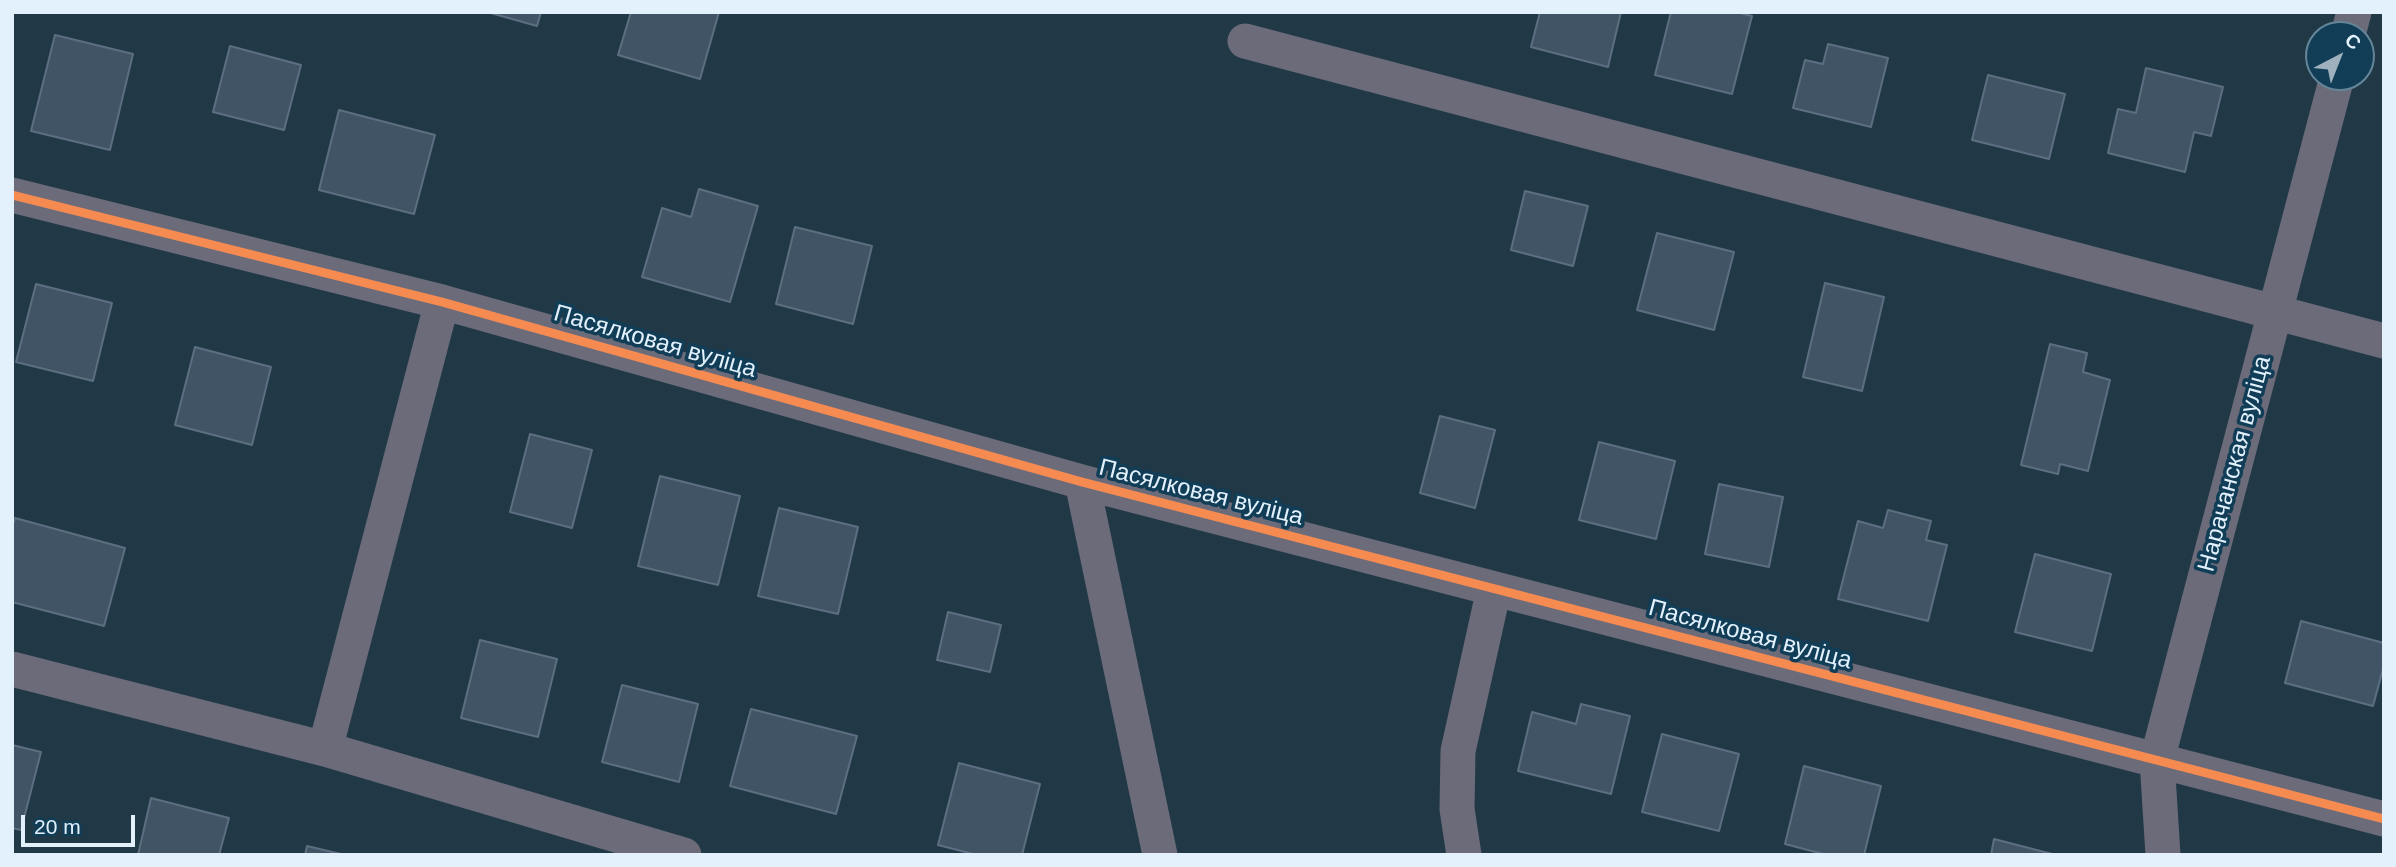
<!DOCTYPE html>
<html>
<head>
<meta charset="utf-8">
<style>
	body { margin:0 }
	#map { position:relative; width:2396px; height:867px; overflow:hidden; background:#213947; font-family:Helvetica,sans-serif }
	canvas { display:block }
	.frame { position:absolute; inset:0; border:14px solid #e2f1fc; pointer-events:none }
	.north { position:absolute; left:2305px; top:21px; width:70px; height:70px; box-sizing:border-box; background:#113d57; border:2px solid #658599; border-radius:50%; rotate:42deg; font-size:19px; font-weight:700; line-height:28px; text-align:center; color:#e2f1fc }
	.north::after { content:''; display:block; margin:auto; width:24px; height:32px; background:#9eb1bd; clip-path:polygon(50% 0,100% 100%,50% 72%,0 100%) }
	.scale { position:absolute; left:21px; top:815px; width:114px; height:32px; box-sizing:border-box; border:4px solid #e2f1fc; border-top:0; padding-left:9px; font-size:21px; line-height:24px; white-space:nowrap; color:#e2f1fc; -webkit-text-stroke:5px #113d57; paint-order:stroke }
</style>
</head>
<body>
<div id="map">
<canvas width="2396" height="867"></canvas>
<div class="frame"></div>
<div class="north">С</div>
<div class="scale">20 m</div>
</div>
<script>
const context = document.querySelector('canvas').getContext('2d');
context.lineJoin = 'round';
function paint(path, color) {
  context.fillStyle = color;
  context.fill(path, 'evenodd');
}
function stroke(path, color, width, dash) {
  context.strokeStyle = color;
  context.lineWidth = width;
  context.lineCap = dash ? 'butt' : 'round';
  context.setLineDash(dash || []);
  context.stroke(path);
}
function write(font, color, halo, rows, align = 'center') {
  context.font = font + ' Helvetica,sans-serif';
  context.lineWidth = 7;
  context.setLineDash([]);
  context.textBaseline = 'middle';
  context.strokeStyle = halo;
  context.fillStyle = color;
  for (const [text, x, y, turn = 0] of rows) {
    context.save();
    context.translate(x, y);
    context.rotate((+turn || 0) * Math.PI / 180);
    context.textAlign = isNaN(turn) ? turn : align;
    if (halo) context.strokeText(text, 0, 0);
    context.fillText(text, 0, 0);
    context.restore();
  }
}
const building = new Path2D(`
	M487 12H541L537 26Z
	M631 12H719L700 79 618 55Z
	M1540 12H1621L1608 67 1531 47Z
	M1671 12H1736L1752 16 1732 94 1655 75Z
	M55 35 133 54 110 150 31 131Z
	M1828 44 1888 58 1871 127 1793 108 1805 60 1823 64Z
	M230 46 301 65 284 130 213 112Z
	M2146 68 2223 87 2211 136 2194 132 2185 172 2108 153 2118 109 2136 113Z
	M1988 75 2065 94 2049 159 1972 140Z
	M339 110 435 135 414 214 319 190Z
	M699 189 758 206 730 302 642 277 662 208 691 217Z
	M1525 191 1588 206 1573 266 1511 250Z
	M795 227 872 246 853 324 776 304Z
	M1657 233 1734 252 1714 330 1637 310Z
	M1825 283 1884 297 1862 391 1803 377Z
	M36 284 112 303 93 381 16 362Z
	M2050 344 2087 353 2083 372 2110 380 2088 471 2060 464 2058 474 2021 465Z
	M195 347 271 367 252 445 175 425Z
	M1440 416 1495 430 1475 508 1420 493Z
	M530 434 592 450 572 528 510 512Z
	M1599 442 1675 461 1656 539 1579 520Z
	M660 476 740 496 718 585 638 566Z
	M1719 484 1783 497 1769 567 1705 554Z
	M779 508 858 527 838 614 758 596Z
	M1888 510 1931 521 1926 540 1947 545 1928 621 1838 599 1858 521 1883 528Z
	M15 518 125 548 104 626 12 602V527Z
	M2035 554 2111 574 2092 651 2015 632Z
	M948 612 1001 625 990 672 937 660Z
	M2301 621 2384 643V665L2373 706 2285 683Z
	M480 640 557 659 538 737 461 718Z
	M622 685 698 704 679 782 602 762Z
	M1581 704 1630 716 1611 794 1518 771 1532 712 1576 724Z
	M751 709 857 736 836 814 730 786Z
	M1662 734 1739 754 1719 831 1642 812Z
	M12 745 41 752 21 830 12 828Z
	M959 763 1040 784 1022 855H977L938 845Z
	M1804 766 1881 786 1864 855H1827L1785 844Z
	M151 798 229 818 219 855H138Z
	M1994 839 2056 855H1991Z
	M307 846 345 855H305Z`);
paint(building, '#415466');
stroke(building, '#5c6f82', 2);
stroke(new Path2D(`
	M2348 35 2354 12
	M1245 41 2384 341
	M12 195 442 302 1082 482 2384 819
	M1082 482 1160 855
	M12 669 325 749 684 855
	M325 749 442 302
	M1464 855 1457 809 1458 751 1494 589
	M2163 855 2157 760 2337 77`), '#6c6b7a', 35);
stroke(new Path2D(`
	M12 195 442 302 1082 482 2384 819`), '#f68b52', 9);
write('24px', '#e2f1fc', '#113d57', [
	["Пасялковая вуліца",655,342,16],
	["Нарачанская вуліца",2235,464,-75],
	["Пасялковая вуліца",1201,493,14],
	["Пасялковая вуліца",1750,635,15]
]);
</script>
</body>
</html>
